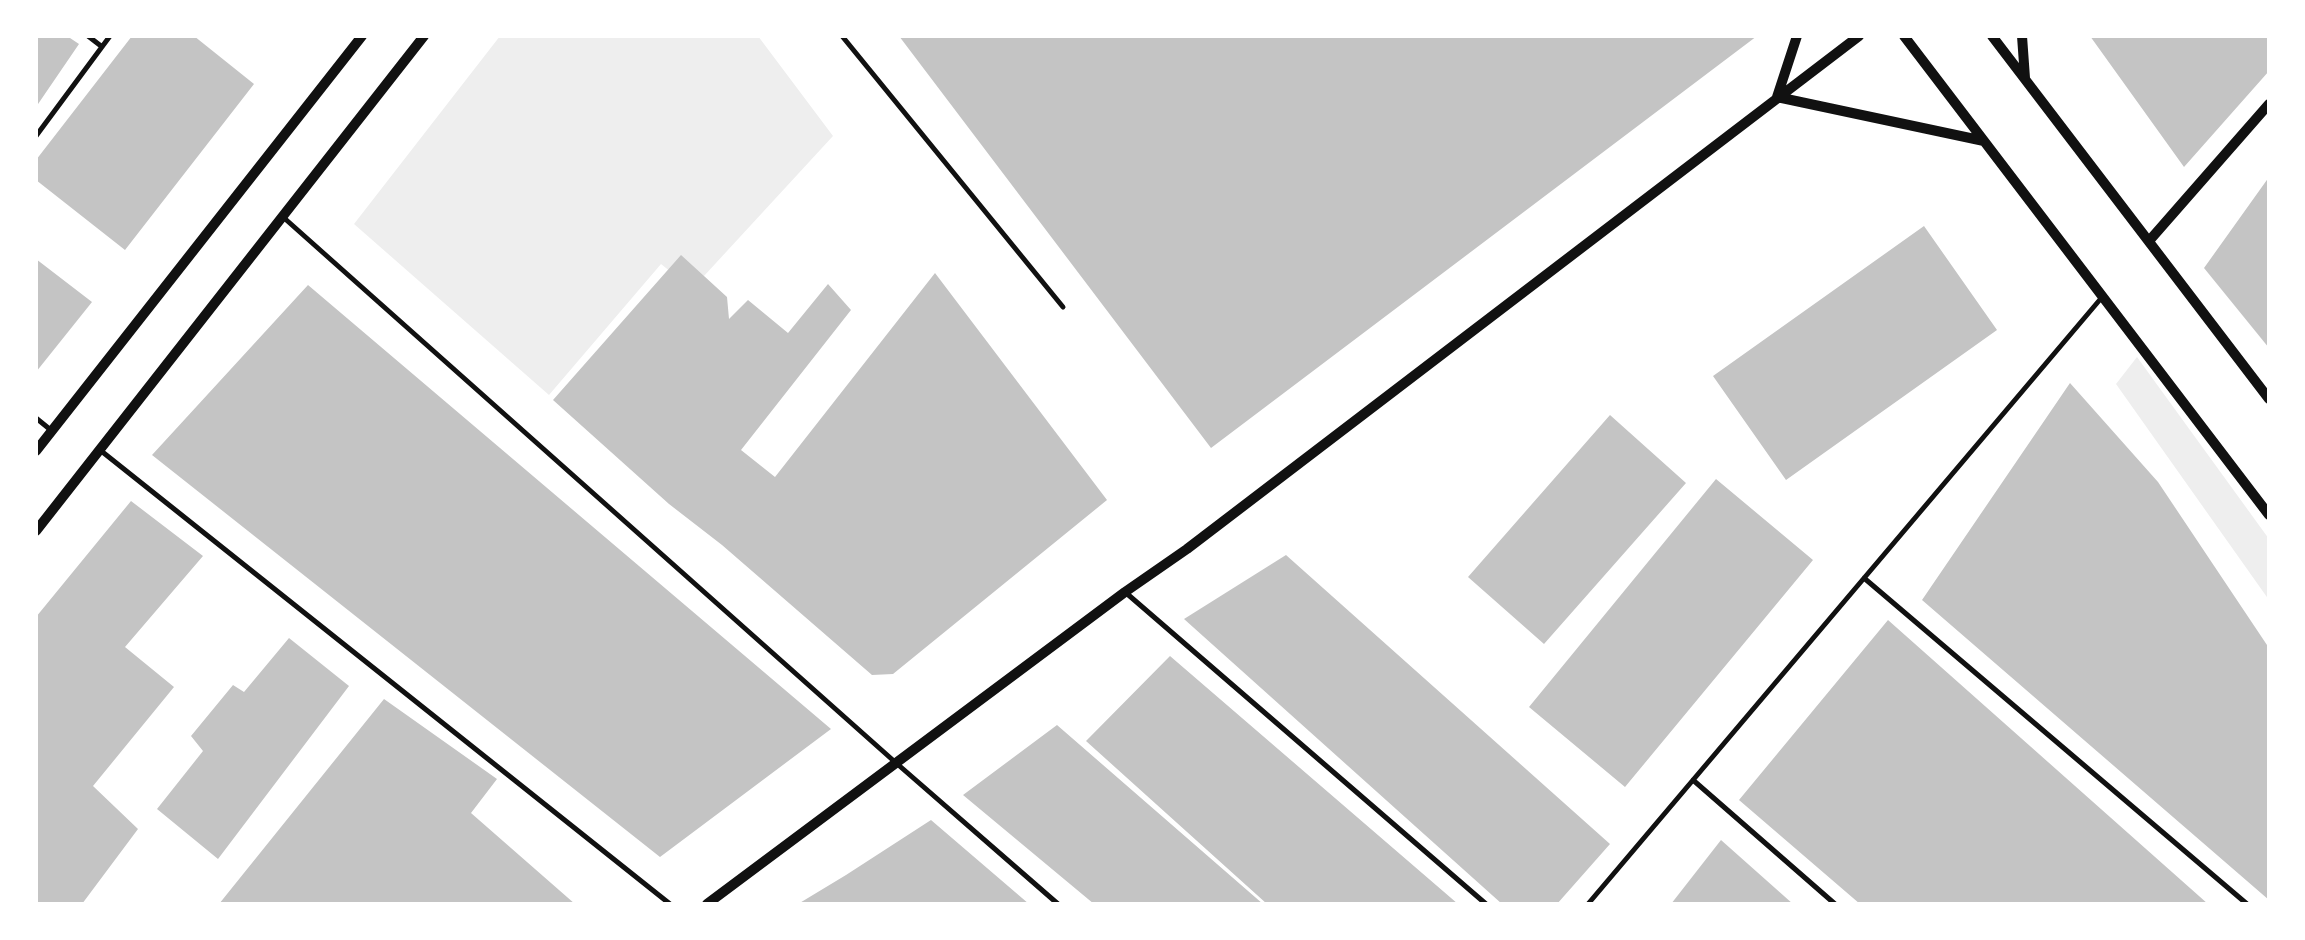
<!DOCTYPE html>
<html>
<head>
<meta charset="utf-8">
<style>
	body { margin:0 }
	#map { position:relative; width:2305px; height:940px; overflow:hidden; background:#fff; font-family:Lato,sans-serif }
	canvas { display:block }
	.frame { position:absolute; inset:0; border:38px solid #fff; pointer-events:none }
</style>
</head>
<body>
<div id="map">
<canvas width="2305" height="940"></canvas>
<div class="frame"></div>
</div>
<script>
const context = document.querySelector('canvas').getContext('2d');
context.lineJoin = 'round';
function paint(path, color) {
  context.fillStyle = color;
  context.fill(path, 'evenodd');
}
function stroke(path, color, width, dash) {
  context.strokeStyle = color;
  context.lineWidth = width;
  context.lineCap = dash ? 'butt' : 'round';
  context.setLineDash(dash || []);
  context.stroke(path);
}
paint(new Path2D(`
	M500 36H758L833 136 692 289 661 264 549 395 354 224Z
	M2137 357 2269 539V600L2116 384Z`), '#eee');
paint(new Path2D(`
	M36 36H67L79 44 36 107Z
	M132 36H194L254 84 125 250 36 180V160Z
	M899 36H1757L1211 448Z
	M2090 36H2269V71L2184 167Z
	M2269 177V348L2204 268Z
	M1924 226 1997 330 1786 480 1713 376Z
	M681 255 727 297 729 319 748 300 788 333 828 284 851 310 741 450 775 477 935 273 1107 500 893 674 872 675 722 545 669 504 553 400Z
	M36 259 92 302 36 372Z
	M308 285 831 729 660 857 152 455Z
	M2070 383 2158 482 2269 648V900L1922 600Z
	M1610 415 1686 483 1544 644 1468 577Z
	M1716 479 1813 560 1625 787 1529 707Z
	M131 501 203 556 125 647 174 687 93 786 138 829 82 904H36V617Z
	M1286 555 1610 844 1557 904H1502L1184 619Z
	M1888 620 2208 904H1860L1739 800Z
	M289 638 349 686 218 859 157 809 203 751 191 736 233 685 244 692Z
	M1170 656 1458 904H1267L1086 741Z
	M384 699 497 779 471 813 575 904H219Z
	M1057 725 1263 904H1094L963 795Z
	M931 820 1029 904H798L846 875Z
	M1721 840 1793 904H1671Z`), '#c4c4c4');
stroke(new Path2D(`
	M88 36 101 46
	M842 36 1063 307
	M36 136 110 36
	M283 217 895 762 1058 904
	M36 418 52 431
	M100 450 670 904
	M1864 578 2247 904
	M1125 592 1486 904
	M1693 780 1835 904
	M1588 904 2103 296`), '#111', 5);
stroke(new Path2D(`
	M1904 36 2269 515
	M1992 36 2269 399
	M2022 36 2025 78
	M1777 97 1984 141
	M1777 97 1797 36
	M2149 241 2269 104
	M36 451 362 36
	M36 531 424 36
	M707 904 1125 592 1187 549 1859 36`), '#111', 10);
</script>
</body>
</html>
